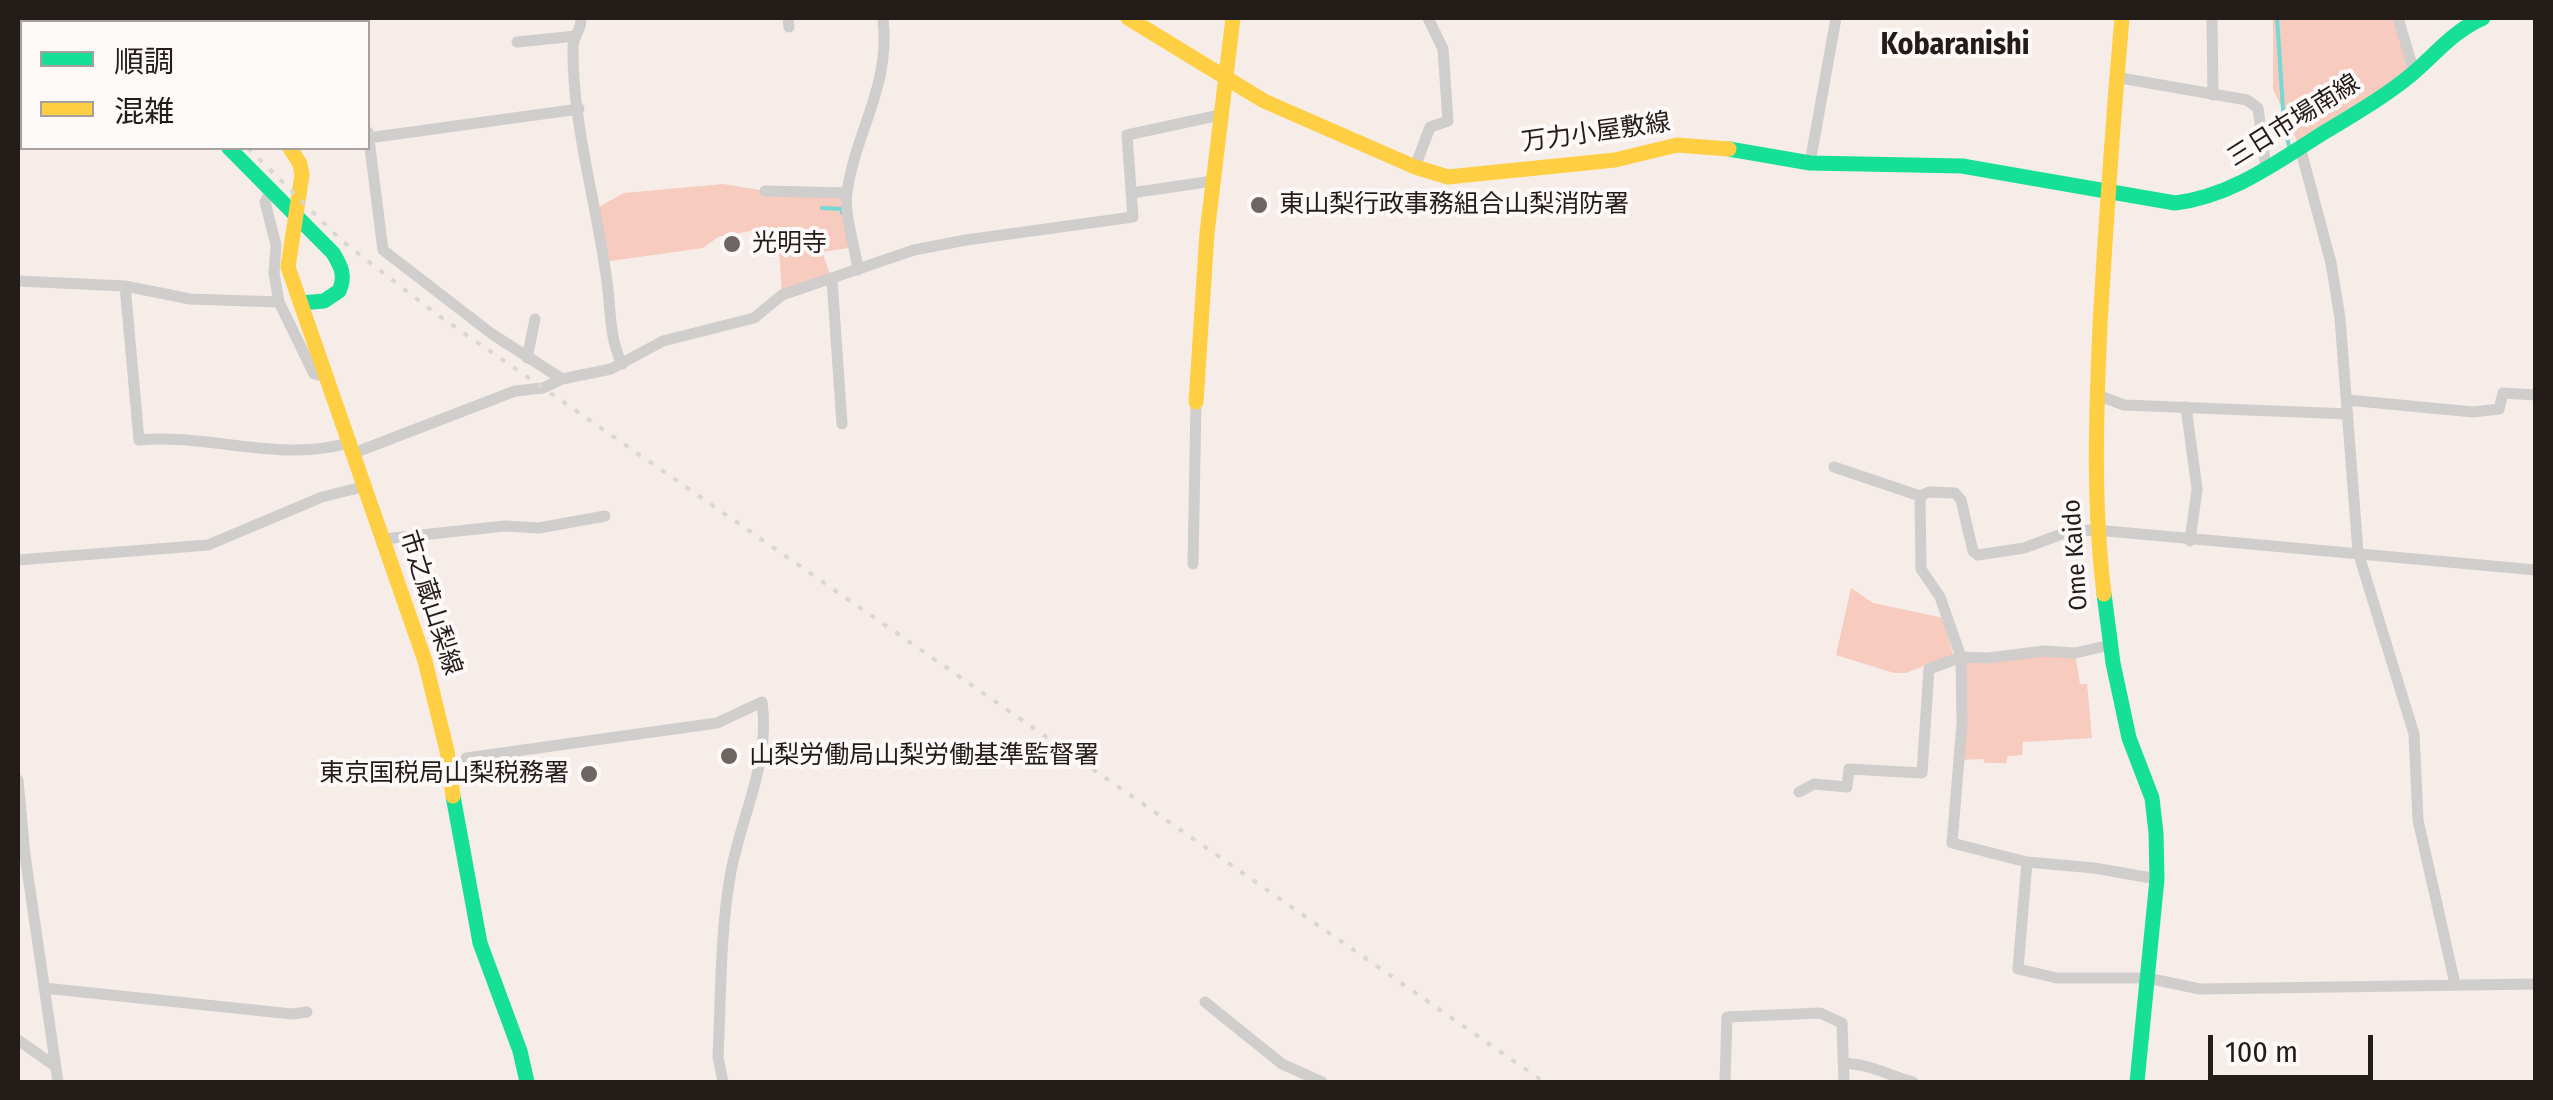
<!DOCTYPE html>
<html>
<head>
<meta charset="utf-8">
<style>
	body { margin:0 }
	#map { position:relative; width:2553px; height:1100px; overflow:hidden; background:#f6ece8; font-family:"Fira Sans Condensed","Noto Sans JP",sans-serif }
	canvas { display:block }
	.frame { position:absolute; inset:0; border:20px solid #231c19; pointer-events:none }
	.legend { position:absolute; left:20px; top:20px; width:350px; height:130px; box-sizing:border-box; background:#fdf9f8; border:2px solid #a6a19f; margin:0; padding:12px 18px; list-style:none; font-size:30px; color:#231c19 }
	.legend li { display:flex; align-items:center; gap:20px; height:50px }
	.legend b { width:50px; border:2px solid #a6a19f }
	.scale { position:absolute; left:2208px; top:1035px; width:165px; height:45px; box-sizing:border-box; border:5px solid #231c19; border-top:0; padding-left:12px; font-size:30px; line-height:35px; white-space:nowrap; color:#231c19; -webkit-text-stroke:8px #fdf9f8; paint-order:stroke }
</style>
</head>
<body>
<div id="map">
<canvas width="2553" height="1100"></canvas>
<div class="frame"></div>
<ul class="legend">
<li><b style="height:12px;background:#16e098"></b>順調</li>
<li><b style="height:12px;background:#ffcf43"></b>混雑</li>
</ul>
<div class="scale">100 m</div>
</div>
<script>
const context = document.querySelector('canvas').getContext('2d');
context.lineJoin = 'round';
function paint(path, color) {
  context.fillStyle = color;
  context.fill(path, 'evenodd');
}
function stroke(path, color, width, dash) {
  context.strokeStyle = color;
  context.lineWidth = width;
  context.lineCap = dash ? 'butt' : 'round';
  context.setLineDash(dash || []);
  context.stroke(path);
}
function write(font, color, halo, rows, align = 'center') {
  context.font = font + ' "Fira Sans Condensed","Noto Sans JP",sans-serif';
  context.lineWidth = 8;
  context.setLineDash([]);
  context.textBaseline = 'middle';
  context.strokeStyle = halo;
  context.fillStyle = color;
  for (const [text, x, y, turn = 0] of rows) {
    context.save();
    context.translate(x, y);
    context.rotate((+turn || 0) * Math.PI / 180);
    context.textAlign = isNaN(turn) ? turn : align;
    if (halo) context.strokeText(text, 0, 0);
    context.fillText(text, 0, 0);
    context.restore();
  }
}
paint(new Path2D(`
	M2273 18H2398L2414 72 2300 147 2273 89Z
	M723 184 765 191 847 193 855 247 822 252 832 280 782 295 778 234 761 229 718 237 703 248 603 262 595 209 624 193Z
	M1851 588 1873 603 1944 618 1953 655 1906 673H1894L1836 655Z
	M2075 653 2080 684H2087L2092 738 2023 742 2022 755 2008 756 2006 763H1985L1983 759 1959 760 1958 663Z`), '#f7cbbd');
stroke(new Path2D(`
	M2277 18 2284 124 2289 146
	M822 208 842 209V213`), '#77d7d3', 4);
stroke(new Path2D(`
	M581 18C582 29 574 35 573 46 572 125 597 204 607 282 611 310 609 338 622 364
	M788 18 789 27
	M2212 18 2213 95
	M2398 18 2414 72
	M287 22V18
	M364 22V18
	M517 42 576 36
	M2115 77 2247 100 2258 108 2266 169
	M368 132 383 250 492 334 562 379
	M368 138 579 109
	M2300 147 2331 263 2340 318 2358 552 2414 734 2418 820 2455 984
	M1810 163 1836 18
	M1415 167 1430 127 1448 121 1443 49 1428 18
	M765 191 847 193
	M270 192 265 202 276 245 274 273 279 302 314 374 327 377
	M1131 193 1213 181
	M858 270C855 246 844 216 847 192 856 130 891 86 883 18
	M832 280 842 424
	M18 281 125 286 190 299 279 302
	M125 286 139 440C208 433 283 464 351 442
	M527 358 535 319
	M2097 395 2124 405 2348 414
	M2347 400 2473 412 2499 409 2503 393 2536 395
	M2186 407 2197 489 2190 541
	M354 453 515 391 543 388 562 379 611 369 663 341 754 318 782 295 914 250 966 240 1133 217 1127 135 1220 115
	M1834 467 1920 496 1929 492 1955 493 1961 500 1973 551 1978 555 2024 548 2070 531 2096 530 2536 570
	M1920 496 1921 569 1940 597 1961 657 1962 723 1952 843 2027 862 2094 868 2157 879
	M384 539 505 526 539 528 605 516
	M18 560 208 545 322 497 366 486
	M1193 564 1196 402
	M466 758 717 723 762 702C771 764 740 817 730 877 720 935 721 998 718 1057L723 1082
	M18 780 25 855 58 1082
	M1799 792 1814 784 1847 787 1849 769 1922 773 1929 669 1961 657 1988 658 2044 651 2075 653 2110 645
	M2027 862 2018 969 2057 978H2147L2200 989 2536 984
	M44 988 292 1014 307 1012
	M1205 1002 1282 1064 1322 1082
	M18 1040 55 1066
	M1843 1063C1868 1064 1889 1075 1913 1082
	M1725 1082 1727 1017 1820 1013 1842 1023 1844 1082`), '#d0cdcd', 11);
stroke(new Path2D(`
	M211 18 213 22
	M18 83 22 82
	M229 148 333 253C341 266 346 276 339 291L324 301 301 303
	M1729 149 1810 163 1962 166 2175 203C2231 196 2274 164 2320 135 2351 116 2383 98 2411 75 2435 55 2453 31 2483 18
	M2104 594 2113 663 2129 738 2152 798 2156 833 2157 879 2137 1082
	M453 796 480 943 520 1051 527 1082`), '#16e098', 15);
stroke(new Path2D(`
	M1128 18 1264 101 1415 167 1448 177 1615 160 1677 145 1729 149
	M290 148 300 164 302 175 288 267 425 661 447 751 453 796
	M1196 402 1207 233 1233 18
	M2104 594C2093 504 2096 415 2100 325 2106 222 2113 120 2122 18`), '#ffcf43', 15);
stroke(new Path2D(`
	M161 18 165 22
	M248 148 342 241 435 313 1544 1082`), '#d9d6d4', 4, [5, 10]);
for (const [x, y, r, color] of [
	[1259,205,10,"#6d6561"],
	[732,244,10,"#6d6561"],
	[729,756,10,"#6d6561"],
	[589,774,10,"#6d6561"]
]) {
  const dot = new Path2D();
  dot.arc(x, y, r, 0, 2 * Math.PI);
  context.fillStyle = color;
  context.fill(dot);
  stroke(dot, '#fdf9f8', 4);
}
write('25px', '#231c19', '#fdf9f8', [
	["三日市場南線",2294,121,-32],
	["万力小屋敷線",1596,133,-8],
	["Ome Kaido",2076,555,-94],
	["市之蔵山梨線",430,603,72]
]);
write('25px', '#231c19', '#fdf9f8', [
	["東山梨行政事務組合山梨消防署",1279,205],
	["光明寺",752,244],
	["山梨労働局山梨労働基準監督署",749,756],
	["東京国税局山梨税務署",569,774,"right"]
], 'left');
write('bold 30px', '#231c19', '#fdf9f8', [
	["Kobaranishi",1955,46]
]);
</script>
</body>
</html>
